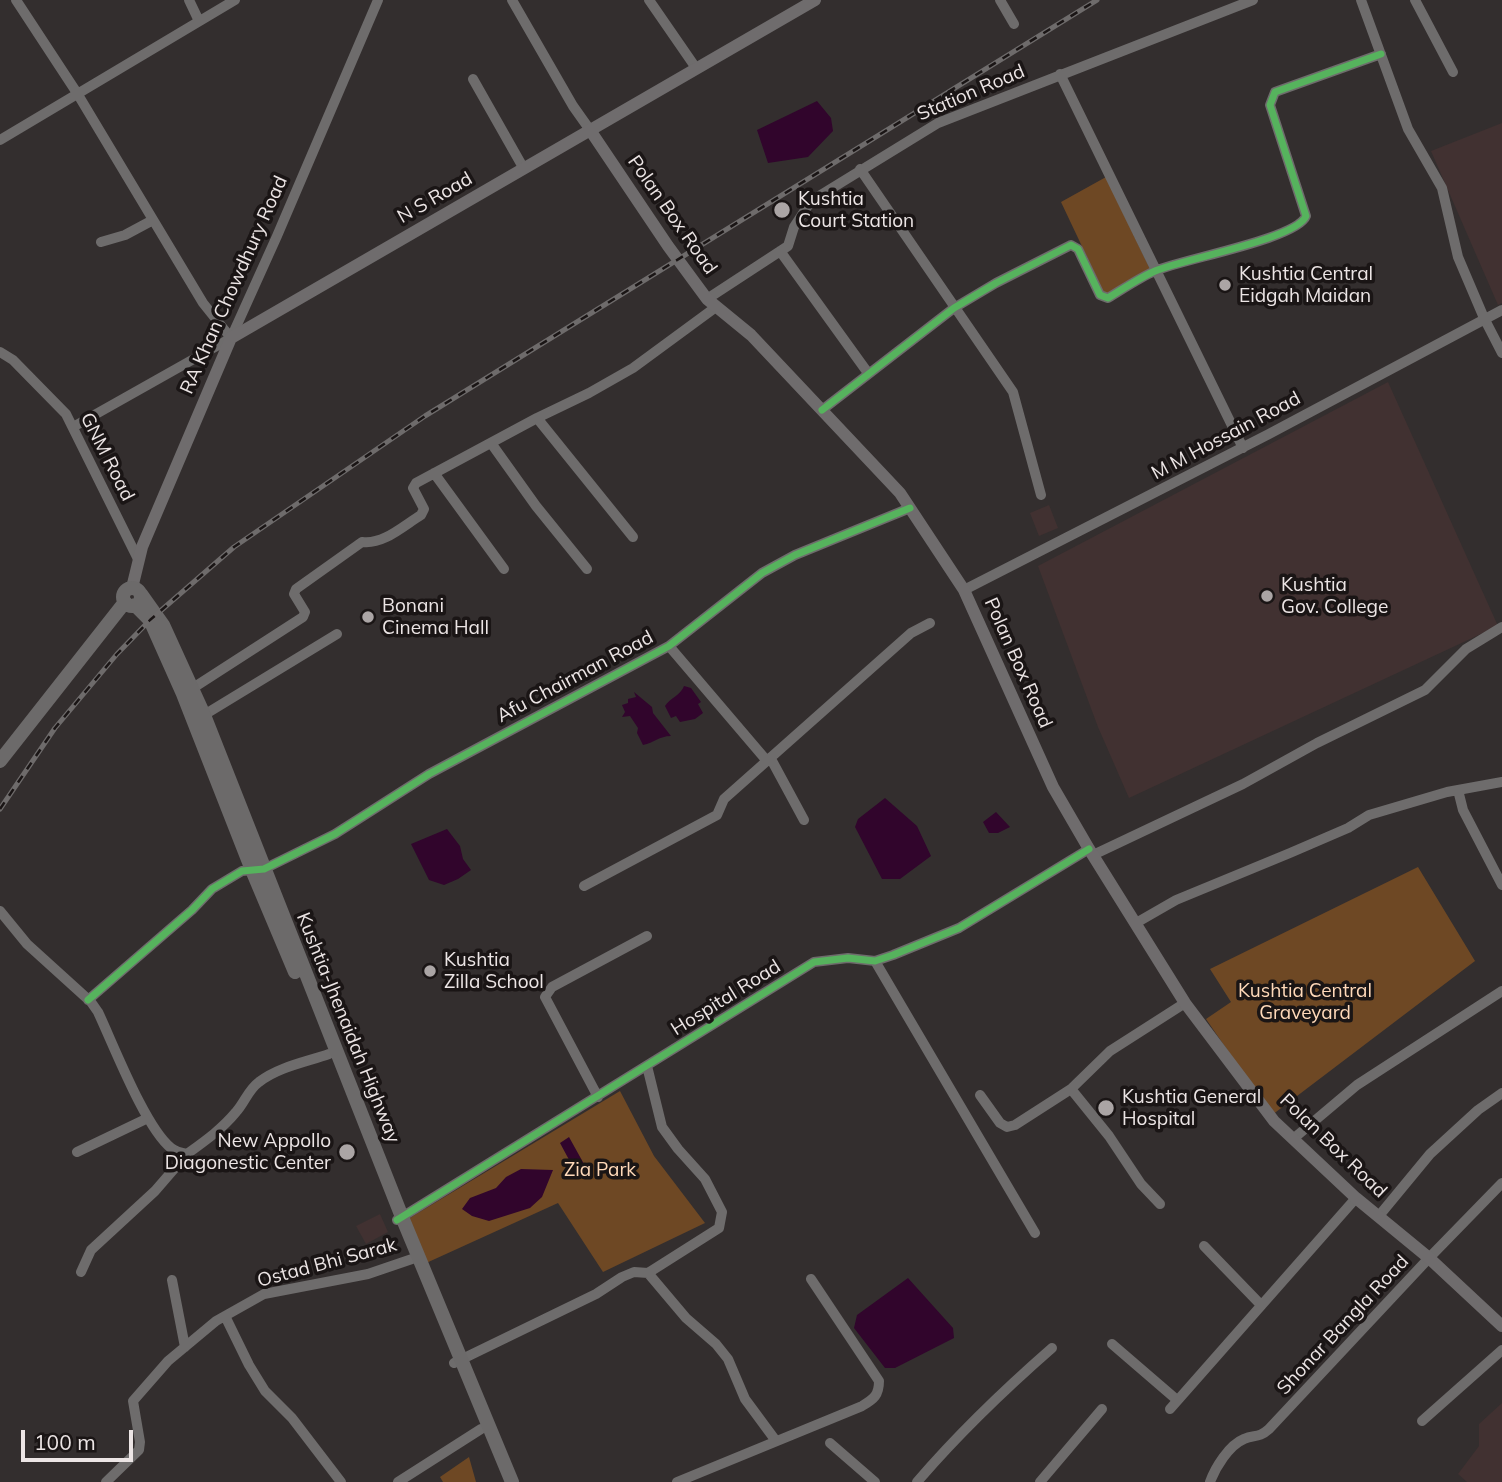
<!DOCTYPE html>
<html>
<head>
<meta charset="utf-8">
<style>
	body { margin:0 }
	#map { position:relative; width:1502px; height:1482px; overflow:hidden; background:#332e2e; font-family:Mulish,sans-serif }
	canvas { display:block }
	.scale { position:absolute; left:21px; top:1430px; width:112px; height:32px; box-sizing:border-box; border:4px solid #ece5e5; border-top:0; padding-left:9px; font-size:21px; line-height:24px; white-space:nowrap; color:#ece5e5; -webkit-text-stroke:5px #1a1515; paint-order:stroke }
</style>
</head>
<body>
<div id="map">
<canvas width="1502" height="1482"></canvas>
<div class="scale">100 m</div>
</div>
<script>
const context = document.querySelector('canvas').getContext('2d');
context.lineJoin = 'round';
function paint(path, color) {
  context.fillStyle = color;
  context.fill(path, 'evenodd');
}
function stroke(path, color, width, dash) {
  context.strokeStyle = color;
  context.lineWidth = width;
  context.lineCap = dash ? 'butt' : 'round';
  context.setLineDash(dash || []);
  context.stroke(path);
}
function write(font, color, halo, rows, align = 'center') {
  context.font = font + ' Mulish,sans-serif';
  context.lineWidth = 7;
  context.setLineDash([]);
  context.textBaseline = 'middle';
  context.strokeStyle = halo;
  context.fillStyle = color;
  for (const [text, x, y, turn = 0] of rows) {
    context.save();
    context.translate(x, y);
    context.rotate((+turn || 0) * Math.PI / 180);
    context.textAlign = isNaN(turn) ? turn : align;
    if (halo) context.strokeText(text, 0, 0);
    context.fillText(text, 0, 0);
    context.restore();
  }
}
paint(new Path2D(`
	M1502 123V303L1498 305 1431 151Z
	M1388 382 1498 626 1129 798 1098 727 1038 566Z
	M1049 505 1058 528 1039 536 1030 513Z
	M380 1214 388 1232 366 1244 356 1226Z
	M1502 1403V1482H1467L1458 1474 1479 1446V1424Z`), '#413131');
paint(new Path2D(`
	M1106 177 1151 271 1105 295 1061 202Z
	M1418 867 1475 961 1272 1115 1206 1019 1231 1002 1210 969Z
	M620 1091 654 1156 705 1223 603 1272 558 1203 424 1264 408 1219Z
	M469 1457 476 1482H443L440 1477Z`), '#6e4824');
paint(new Path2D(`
	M817 101 831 118 833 131 808 157 768 163 757 130Z
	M684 686 691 688 701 702 698 704 703 713 695 719 680 722 676 716 671 718 665 706C670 698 681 695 684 686Z
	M634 692 652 707 653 713 671 736C659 736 654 743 643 745L637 733 638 728 630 716 622 717 625 712 622 705 628 703V699L636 697Z
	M885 798 917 826 931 856 900 879H882L855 827 858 819Z
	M996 812 1010 827 998 833H989L983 822Z
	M447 829 460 846 463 859 471 870 458 879 444 885 429 880 411 844Z
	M569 1137 584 1164 574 1169 560 1143Z
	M521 1169 553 1170 542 1197 530 1208 489 1221 472 1216 462 1209 470 1198 496 1188 506 1177Z
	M908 1278 953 1328 954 1338 895 1368H885L854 1328 857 1315Z`), '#31052c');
stroke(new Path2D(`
	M16 0 77 93 203 303 231 338
	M189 0 199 21
	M512 0 573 106 590 130
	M649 0 696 68
	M1000 0 1014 24
	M1361 0 1408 129 1442 188 1458 257 1484 318 1502 353
	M1415 0 1453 72
	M1060 74 1243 448
	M473 79 524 169
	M0 140 235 0
	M860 169 1013 392 1041 495
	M101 242 125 235 153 220
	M780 251 868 373
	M707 299 788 246 794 227 811 201 938 123 1253 0
	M231 338 277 236 378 0
	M0 352 13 360 66 414 138 559
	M822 410 954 308 996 283 1071 245 1078 249 1100 295 1108 298C1123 289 1139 278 1155 271 1182 259 1297 239 1306 216L1270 105 1275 92 1381 54
	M537 418 633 537
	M73 427 231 338
	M491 443 536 506 587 569
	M434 473 504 569
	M964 590 1269 434 1502 310
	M669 646 767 761
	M193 688 303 617 305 612 294 594 296 589 362 542C383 545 403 526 421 515L424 509 413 488 416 483 537 418 589 393 633 368 716 307
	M204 715 337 634
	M771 759 804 820
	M1458 790 1463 810 1502 885
	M1093 855 1243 784 1317 743 1425 690 1466 649 1502 627
	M584 886 717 815 724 799 911 633 930 623
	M0 911 27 944 91 1002 98 1012C114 1046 145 1127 171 1148 176 1152 181 1153 187 1154 205 1141 222 1129 236 1112 245 1102 248 1090 259 1082 278 1067 306 1062 329 1054
	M1136 923 1176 900 1290 853 1348 828 1369 815 1447 792 1502 782
	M875 961 1035 1233
	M88 1000 192 910 212 889 242 871 264 869 335 834 429 774 669 646 762 573 795 555 910 508
	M1071 1089 1110 1051 1185 1003
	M980 1095 1000 1123 1007 1127 1015 1125 1071 1089 1109 1136 1141 1184 1160 1204
	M598 1097 545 997 552 987 647 936
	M1293 1139 1357 1085 1502 991
	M77 1152 148 1118
	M1378 1217 1430 1154 1478 1110 1502 1093
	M397 1220 814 962 848 958 875 961 893 955 959 928 1089 849
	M1204 1246 1261 1305
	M81 1272 91 1250 155 1191 187 1154
	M648 1273 686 1318 716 1344 728 1359 745 1399 776 1441
	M172 1280 185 1347
	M225 1316 249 1365 265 1391 292 1418 341 1482
	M1112 1344 1177 1400
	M454 1363 596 1294 622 1277 634 1272 648 1273 719 1228 722 1212 705 1179 678 1149 662 1127 647 1066
	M1170 1409 1356 1198
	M1422 1421 1502 1350
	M830 1443 875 1482
	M106 1482 139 1450 140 1442 133 1401 168 1361 216 1321 264 1294 368 1274 412 1259
	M398 1482 481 1429
	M677 1482 862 1406C874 1399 879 1395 879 1381L811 1279
	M917 1482C959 1433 1004 1390 1052 1348
	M1040 1482 1102 1409
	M1210 1482C1215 1468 1229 1445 1244 1439 1254 1434 1258 1439 1269 1429L1429 1258 1502 1183`), '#6e6c6c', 10);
stroke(new Path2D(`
	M590 130 668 246 707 299 751 335 900 493 964 590 1053 787 1089 849 1185 1003 1274 1121 1356 1198 1429 1258 1502 1326
	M132 588 142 547 231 338 815 0`), '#6f6c6d', 12);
stroke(new Path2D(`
	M123 597a9 9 0 1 1 18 0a9 9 0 1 1-18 0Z
	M141 594 163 625 204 715 402 1217 512 1482
	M135 605 150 620 183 694 252 870 295 972
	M0 761 125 602`), '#6c6a6a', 14);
const rail = new Path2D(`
	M0 809 55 728 117 654 150 620 234 547 425 416 1097 0`);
stroke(rail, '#6e6b6b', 5);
stroke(rail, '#1a1515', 2.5, [8]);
stroke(new Path2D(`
	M822 410 954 308 996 283 1071 245 1078 249 1100 295 1108 298C1123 289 1139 278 1155 271 1182 259 1297 239 1306 216L1270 105 1275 92 1381 54
	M88 1000 192 910 212 889 242 871 264 869 335 834 429 774 669 646 762 573 795 555 910 508
	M397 1220 814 962 848 958 875 961 893 955 959 928 1089 849`), '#56b35d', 7);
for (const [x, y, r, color] of [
	[782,210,9,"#aba5a5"],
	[1225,285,7,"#aba5a5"],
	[1267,596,7,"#aba5a5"],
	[368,617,7,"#aba5a5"],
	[430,971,7,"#aba5a5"],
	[1106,1108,9,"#aba5a5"],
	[347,1152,9,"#aba5a5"]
]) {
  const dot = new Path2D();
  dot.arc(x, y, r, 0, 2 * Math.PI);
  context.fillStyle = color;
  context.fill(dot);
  stroke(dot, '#1a1515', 2.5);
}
write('19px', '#ece5e5', '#1a1515', [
	["Station Road",971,93,-23],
	["N S Road",435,198,-30],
	["Polan Box Road",672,215,55],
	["RA Khan Chowdhury Road",234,285,-66],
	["M M Hossain Road",1226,436,-28],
	["GNM Road",107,457,63],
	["Polan Box Road",1018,663,66],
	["Afu Chairman Road",575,677,-28],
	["Hospital Road",726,998,-32],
	["Kushtia-Jhenaidah Highway",348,1028,68],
	["Polan Box Road",1333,1146,44],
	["Ostad Bhi Sarak",327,1263,-15],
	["Shonar Bangla Road",1343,1325,-47]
]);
write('19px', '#ece5e5', '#1a1515', [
	["Kushtia",798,199],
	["Court Station",798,221],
	["Kushtia Central",1239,274],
	["Eidgah Maidan",1239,296],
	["Kushtia",1281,585],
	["Gov. College",1281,607],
	["Bonani",382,606],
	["Cinema Hall",382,628],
	["Kushtia",444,960],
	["Zilla School",444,982],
	["Kushtia General",1122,1097],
	["Hospital",1122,1119],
	["New Appollo",331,1141,"right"],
	["Diagonestic Center",331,1163,"right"]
], 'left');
write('19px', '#ffd9b9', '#1a1515', [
	["Kushtia Central",1305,991],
	["Graveyard",1305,1013],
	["Zia Park",600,1170]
]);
</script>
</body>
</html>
